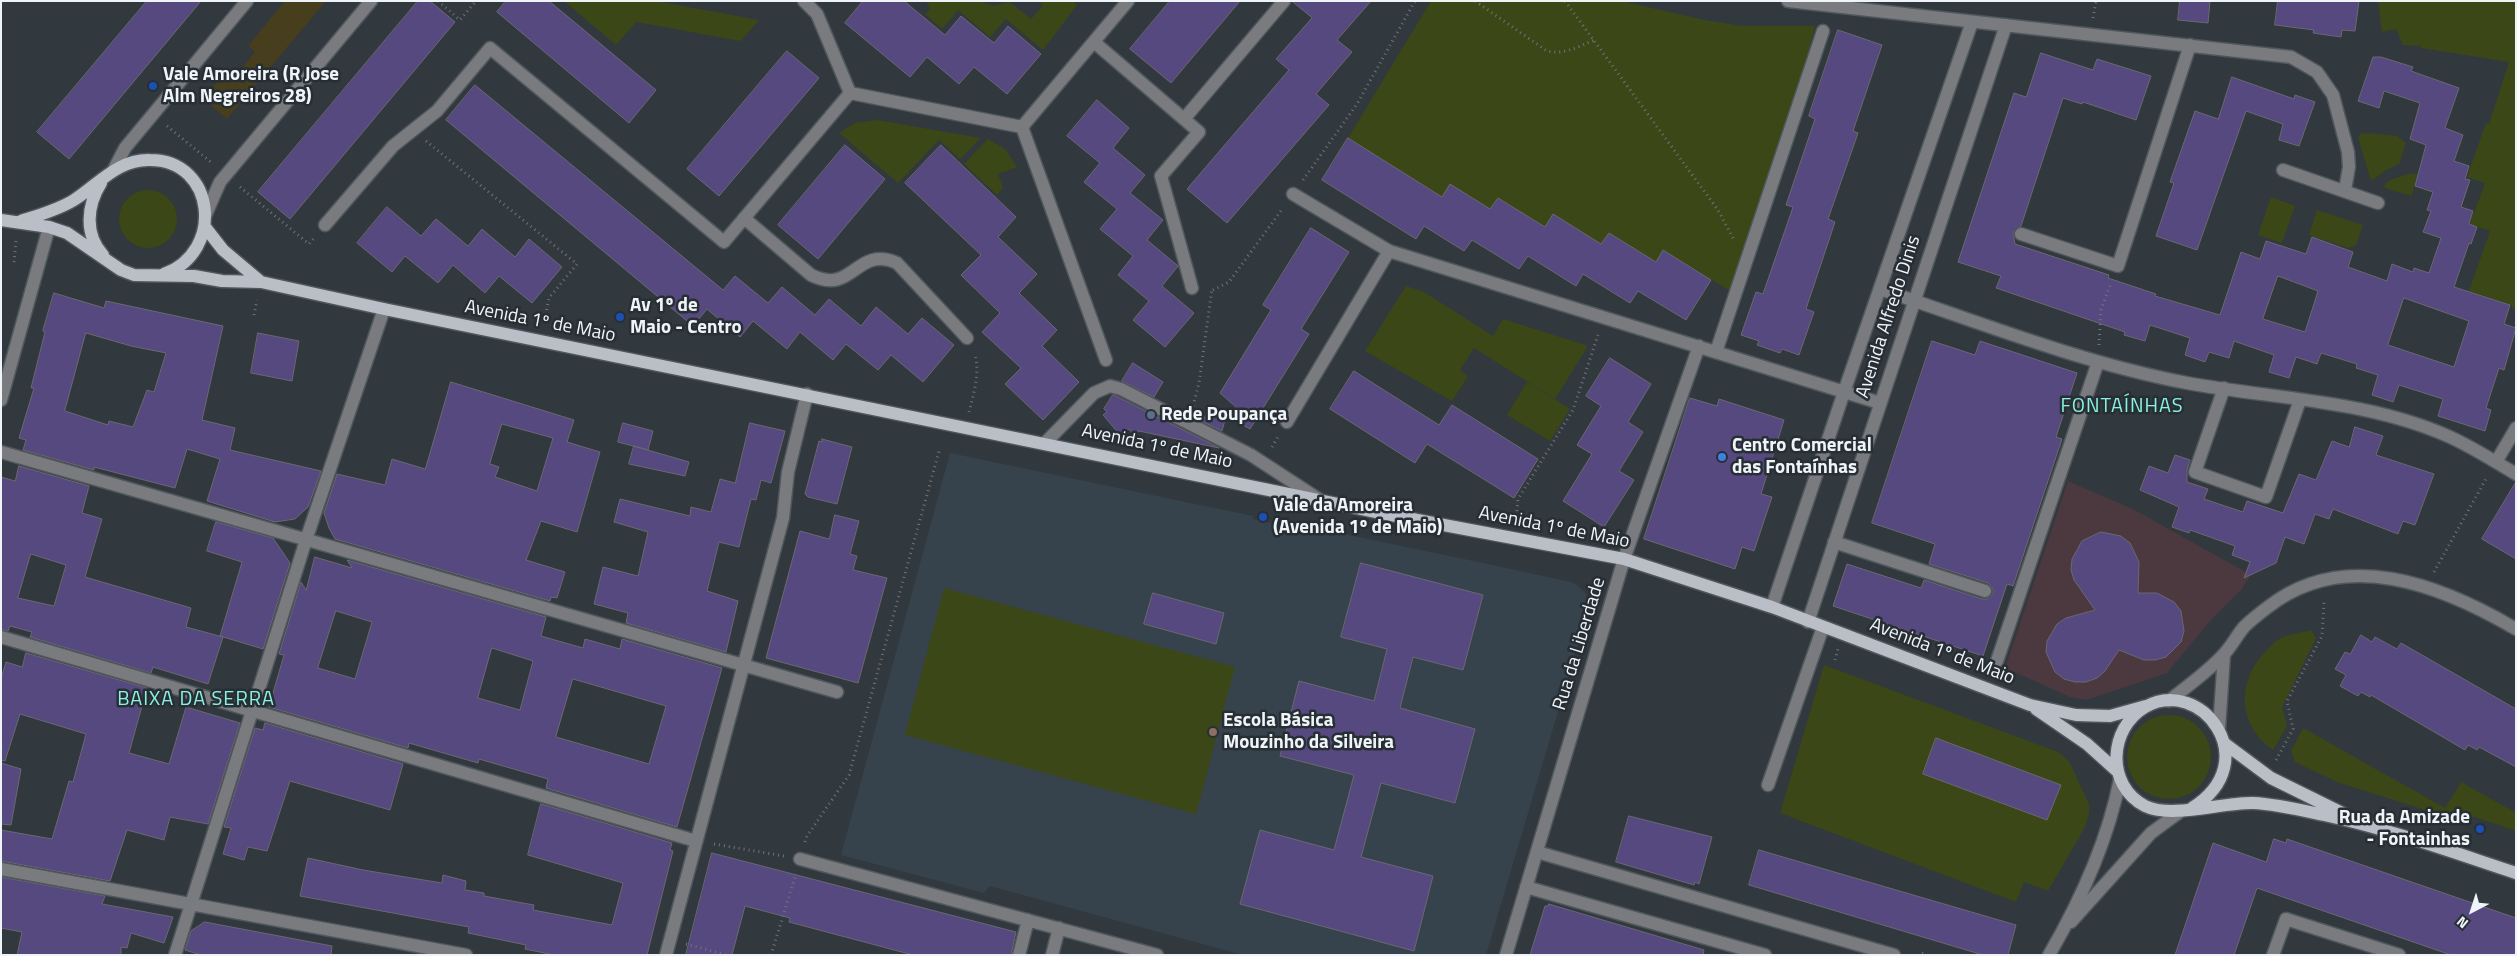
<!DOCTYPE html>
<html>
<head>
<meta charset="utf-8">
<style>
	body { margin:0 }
	#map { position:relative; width:2517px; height:956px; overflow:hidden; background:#31383e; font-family:"Titillium Web",sans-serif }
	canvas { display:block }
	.frame { position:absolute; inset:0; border:2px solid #eff4f8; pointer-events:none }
	.north { position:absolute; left:2447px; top:886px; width:50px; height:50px; -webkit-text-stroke:4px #272e34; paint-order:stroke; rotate:220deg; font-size:14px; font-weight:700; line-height:20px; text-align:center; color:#eff4f8 }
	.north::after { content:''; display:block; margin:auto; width:18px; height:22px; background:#eff4f8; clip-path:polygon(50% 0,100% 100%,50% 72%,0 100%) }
</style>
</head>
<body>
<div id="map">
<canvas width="2517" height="956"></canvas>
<div class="frame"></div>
<div class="north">N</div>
</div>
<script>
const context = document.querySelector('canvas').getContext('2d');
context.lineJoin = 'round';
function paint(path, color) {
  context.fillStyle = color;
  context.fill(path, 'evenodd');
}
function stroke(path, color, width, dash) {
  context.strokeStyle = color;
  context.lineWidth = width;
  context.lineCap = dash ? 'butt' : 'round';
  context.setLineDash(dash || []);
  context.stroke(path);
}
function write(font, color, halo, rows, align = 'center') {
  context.font = font + ' "Titillium Web",sans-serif';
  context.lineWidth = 5;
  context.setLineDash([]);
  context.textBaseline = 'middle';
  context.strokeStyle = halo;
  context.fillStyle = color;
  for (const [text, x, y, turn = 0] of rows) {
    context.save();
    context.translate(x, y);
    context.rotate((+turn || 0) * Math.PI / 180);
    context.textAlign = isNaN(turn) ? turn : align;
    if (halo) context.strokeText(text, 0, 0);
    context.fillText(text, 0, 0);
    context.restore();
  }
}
paint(new Path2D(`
	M2068 481 2135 510 2251 575 2241 590 2211 620 2167 673 2086 700 2070 697 2005 668Z`), '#4c383f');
paint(new Path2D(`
	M950 453 1253 516V519L1271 523 1272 519 1483 563 1571 582 1578 586 1586 594 1588 610 1486 955H1243L990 886 984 893 841 855Z`), '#37434c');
paint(new Path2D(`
	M564 1H656L759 20 741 41 636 22 616 45Z
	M926 1H979L993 6 1010 2 1031 19 1043 5 1039 1H1073L1077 5 1043 50 1006 19 990 37 958 10 942 29 925 14 930 9Z
	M1431 1H1621L1705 20 1743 26H1815L1793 113 1732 292 1663 250 1656 262 1609 233 1601 244 1545 227 1498 198 1490 209 1442 197 1348 138Z
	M2378 1H2516V309L2512 308V305L2469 291 2490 231 2470 224 2485 183 2467 177 2486 123 2489 124 2509 62 2421 48V46L2403 45 2396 29 2382 32Z
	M877 120 981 138 960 159 939 140 898 183 839 133 855 123Z
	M2368 133 2397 136 2406 143 2399 164 2386 170 2373 180 2370 178 2358 137 2360 134Z
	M988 139 1005 149 1017 167 998 174 1003 187 997 195 964 164Z
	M2408 174H2418L2411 196 2383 187 2390 180Z
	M119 219a29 29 0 1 1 58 0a29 29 0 1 1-58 0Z
	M2271 197 2295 206 2282 243 2258 235Z
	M2317 210 2363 225 2356 245 2349 248 2309 235Z
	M1406 286 1424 292 1493 336 1503 319 1588 346 1555 399 1474 348 1460 370 1468 376 1452 401 1365 351Z
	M1527 382 1570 409 1550 441 1507 415Z
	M944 588 1235 667 1196 814 905 735Z
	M2311 630 2316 638 2282 707 2287 726 2273 750C2237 725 2236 680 2267 650 2271 646 2276 640 2281 638 2290 634 2301 633 2311 630Z
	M1824 665 2058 752 2069 761 2089 804V813L2085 827 2048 891 2024 882 2016 902 1780 813Z
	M2127 757a42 42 0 1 1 84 0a42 42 0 1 1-84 0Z
	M2303 728 2445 808 2461 782 2516 813V831L2475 817 2438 814 2337 782 2295 762 2291 751Z`), '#3c4717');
paint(new Path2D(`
	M285 1H326L227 119 203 99 223 75 231 81 255 52 248 46Z`), '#473e1e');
const building = new Path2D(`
	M147 1H201L69 159 37 132Z
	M418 1H430L455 22 290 219 258 192Z
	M506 1H549L656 90 629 123 497 12Z
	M863 1H904L945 35 961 16 994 43 1008 26 1041 54 1007 94 974 67 959 84 927 57 910 77 845 23Z
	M1170 1H1240L1171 83 1130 49Z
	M1292 1H1371L1337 40 1352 52 1316 94 1329 105 1227 223 1187 189 1289 70 1276 59 1312 18Z
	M2180 1H2210L2208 23 2178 20Z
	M2278 1H2359L2355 31 2342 30 2341 37 2313 33 2314 30 2275 25Z
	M1838 30 1882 45 1853 131 1858 133 1828 219 1835 222 1806 309 1814 312 1799 355 1782 349 1780 353 1757 345 1759 341 1741 335 1756 292 1763 294 1793 207 1786 205 1815 119 1809 116Z
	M787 51 819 78 719 196 687 169Z
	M2041 53 2093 70 2097 59 2151 76 2136 120 2083 102 2082 104 2063 98 2021 226 2013 232 2015 244 2109 275 2108 278 2156 294 2155 296 2220 315 2241 252 2260 259 2266 241 2306 254 2312 237 2353 252 2348 267 2387 281 2392 264 2413 272 2414 268 2429 273 2441 238 2423 232 2431 211 2427 210 2433 192 2415 186 2426 145 2410 139 2420 103 2384 91 2379 108 2358 101 2373 57H2381L2413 67 2411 71 2459 88 2445 128 2463 135 2454 161 2469 166 2465 179 2470 180 2461 207 2473 211 2469 224 2477 227 2471 244 2469 243 2454 287 2510 305 2504 324 2516 328 2504 370 2499 368 2486 408 2491 410 2485 431 2438 416 2443 399 2399 385 2393 402 2372 395 2378 375 2356 368 2357 364 2321 353 2317 364 2296 357 2289 378 2269 372 2274 355 2234 341 2229 358 2209 352 2205 362 2185 355 2190 338 2150 325 2145 341 2124 335 2125 332 1996 288 2001 276 1958 262 2014 93 2026 97ZM2278 276 2318 291 2305 332 2263 319ZM2404 298 2469 321 2454 367 2388 345Z
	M2232 77 2294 99 2295 95 2315 102 2299 146 2279 140 2283 124 2246 111 2197 250 2156 236 2174 183 2170 182 2195 111 2218 119Z
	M475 85 723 290 735 276 768 303 782 287 815 315 829 299 861 326 876 307 908 334 922 318 954 345 923 382 891 355 878 370 846 344 833 360 800 332 787 349 753 321 740 337 707 309 693 326 446 120Z
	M1097 100 1129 128 1113 148 1145 175 1130 193 1163 220 1147 240 1178 266 1162 286 1194 313 1165 347 1133 320 1149 301 1118 275 1133 256 1100 229 1117 209 1084 182 1100 163 1067 136Z
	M1348 138 1442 197 1450 184 1490 209 1498 198 1545 227 1553 214 1601 244 1609 233 1656 262 1663 250 1711 280 1686 320 1638 291 1630 303 1583 274 1576 286 1528 256 1519 269 1472 240 1464 251 1424 226 1416 239 1322 180Z
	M845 145 885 179 818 259 778 225Z
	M941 145 1016 217 998 237 1037 274 1019 293 1057 330 1042 346 1079 382 1043 420 1005 384 1021 368 982 332 1000 313 961 275 981 255 905 183Z
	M387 207 421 236 436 219 468 246 482 229 515 257 529 239 562 267 532 303 499 276 485 293 453 265 438 283 405 256 392 272 357 243Z
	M1311 228 1349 252 1301 329 1309 334 1250 429 1229 417 1236 407 1220 393 1271 310 1263 305Z
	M54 293 104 308 106 301 223 326 202 420 235 428 230 450 321 471 308 507 295 519 275 522 207 501 220 459 187 449 175 488 94 467V470L23 450 26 440 19 438 34 388H31L45 332 43 331ZM86 333 131 346 166 353 154 392 147 390 133 427 109 421 108 425 65 411Z
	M258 333 299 341 292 381 251 373Z
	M1932 341 1975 355 1980 341 2077 373 2056 437 2062 439 2013 586 2007 584 1983 656 1833 606 1847 564 1921 588 1924 580 1982 599H1987L1993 594V589L1988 583 1929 564 1935 544 1872 523Z
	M1610 358 1651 384 1628 422 1643 432 1619 471 1634 480 1604 527 1563 501 1592 454 1577 445 1601 406 1586 396Z
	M1133 363 1163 382 1154 397 1122 381Z
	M1354 371 1439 425 1452 405 1538 459 1514 498 1427 444 1415 463 1330 409Z
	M451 382 574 420 567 442 600 452 577 532 541 521 526 560 565 572 557 598 551 597 550 601 335 539 329 528 324 513 337 474 385 485 392 459 425 469ZM502 424 553 438 537 491 495 477 499 467 490 464Z
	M1113 395 1118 397 1219 448 1139 431 1134 435 1129 429 1121 436 1103 415 1107 412 1104 409Z
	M1690 398 1717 406 1719 399 1784 420 1761 494 1772 497 1754 551 1742 547 1735 569 1644 539Z
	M1209 410 1225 420 1222 431 1191 416 1204 418Z
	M623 423 653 431 648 450 618 442Z
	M750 423 785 431 771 483 761 480 756 500 751 499 739 547 719 542 707 591 738 601 726 652 626 623 628 613 594 604 603 567 638 576 648 532 614 522 620 499 690 516 691 507 711 512 720 479 735 483Z
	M2355 427 2383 436 2376 455 2434 474 2415 525 2403 521 2398 534 2333 509 2329 519 2315 514 2304 544 2285 537 2276 563 2244 578 2250 562 2232 555 2235 546 2190 530 2189 533 2172 527 2179 507 2140 490 2149 466 2168 473 2175 455 2190 460 2187 470V482L2208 489 2204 499 2243 512 2247 501 2283 513 2299 474 2316 480 2332 441 2349 447Z
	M822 439 852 447 837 504 808 497 805 494 819 441 822 442Z
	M634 446 689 462 685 476 629 464Z
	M19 466 89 486 82 513 102 519 85 577 191 608 186 627 223 637 208 684 153 667 151 673 30 637 32 632 10 626 8 631 1 629V477L15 481ZM31 554 66 565 54 606 18 598Z
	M2516 482V559L2482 539Z
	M835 515 859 521 850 554 857 556 853 570 887 578 858 683 766 658 800 531 829 539Z
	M216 522 273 538 290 563 263 649 220 636 242 562 207 551Z
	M2101 532 2121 536 2130 543 2139 562 2138 593H2157L2174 602 2181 611 2184 631 2181 642 2166 657 2155 660H2144L2119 650 2105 671 2097 678 2086 682H2075L2064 679 2055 672 2046 652 2047 641 2057 624 2066 618 2095 610 2074 580 2071 570 2072 559 2082 541Z
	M315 557 352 568 347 560 546 617 541 636 583 648 585 639 620 649 622 639 722 668 677 827 546 788 548 779 479 759 478 763 409 743 408 748 269 707 284 655 279 654 301 582 306 590ZM336 611 372 622 355 679 318 668ZM492 648 533 661 520 710 478 698ZM573 679 666 706 649 764 556 737Z
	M1361 563 1483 595 1463 670 1413 657 1400 708 1475 729 1455 803 1381 783 1361 857 1433 876 1414 951 1240 904 1260 830 1334 850 1354 775 1280 756 1299 681 1374 701 1387 649 1341 637Z
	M1153 593 1224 613 1216 644 1144 624Z
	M2361 635 2372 642 2375 637 2397 649 2401 643 2516 709V767L2479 747 2477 750 2468 745 2465 750 2371 695 2370 697 2361 692 2358 696 2340 686 2346 675 2335 669 2345 652 2350 654Z
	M26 653 147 688 129 753 169 764 186 707 240 723 208 824 170 817 164 840 127 830 110 881 1 861V830L52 839 69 781 73 782 86 734 20 714 5 761 1 760V679L6 662 22 667Z
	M265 723 403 764 390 810 290 781 267 851 248 847 244 860 223 854 231 828 224 827 255 728 263 730Z
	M1936 738 2061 785 2047 820 1923 774Z
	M1 763 21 769 11 825 1 824Z
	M541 804 672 843 670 850 673 851 647 955H554L525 949 526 945 468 933 469 927 300 896 308 858 363 870 442 883 443 875 466 881 465 890 484 893V896L534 905 533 910 612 925 623 883 528 855Z
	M1629 816 1712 837 1699 884 1695 882 1694 885 1616 862Z
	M2274 839 2286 843 2287 839 2516 918V955H2451L2257 888 2234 955H2175L2213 843 2266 862Z
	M1759 850 2016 925 2008 955H1983L1749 885Z
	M712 853 1016 932 1011 955H913L789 922 790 918 745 906 732 955H686Z
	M1 877 105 896 102 904 173 917 164 943 131 933 127 948 121 947V955H17L22 932 1 928Z
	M1549 904 1704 950 1703 955H1530L1545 906H1548Z
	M205 922 332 946 331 955H201L185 950 191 931Z`);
paint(building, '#564980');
stroke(building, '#6a6871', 1);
const minor = new Path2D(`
	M804 1 817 14 850 93 1022 127
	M1788 1 2291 57 2317 72 2333 95 2348 152 2349 167 2345 190
	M1094 42 1199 132 1161 176 1192 288
	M1184 119 1284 1
	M2283 170 2378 203
	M113 171 125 148 247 1
	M1293 194 1389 251 1880 403
	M206 214 220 182 371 1
	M744 218 811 275C854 296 855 245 897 263L967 338
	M325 225 393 146 437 111 490 48 724 242 850 93
	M2021 234 2118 266 2190 45
	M1880 289C1981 323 2082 363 2187 383 2274 399 2368 400 2450 437 2472 447 2494 461 2516 474
	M1716 352 1823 31
	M1106 360 1022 127 1128 1
	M2224 388 2195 472 2266 497 2300 400
	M1 400 49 227
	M1287 422 1389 251
	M1045 443 1094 393 1110 386 1121 389 1251 455 1320 500
	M1 452 837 692
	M2496 462 2516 428
	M1834 542 1985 591
	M1772 607 1844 392 1972 22
	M1808 622 2006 25
	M1 637 696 841
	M1997 661 2098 362
	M2169 701C2187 686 2208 672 2224 654 2232 646 2237 635 2244 627 2251 620 2260 613 2268 607 2345 547 2441 585 2516 629
	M2219 729 2224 655
	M1768 785 1823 627
	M1537 852 1894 955
	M800 859 1157 955
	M1 869 466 955
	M1526 887 1765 955
	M2071 922 2151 833 2181 811
	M175 955 306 540 384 309
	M666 955 783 518 788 472 807 394
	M1019 955 1028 920
	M1052 955 1059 928
	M1506 955 1624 559 1699 346
	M2049 955C2081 900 2108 840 2120 779
	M2273 955 2286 919 2399 955`);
const major = new Path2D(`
	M101 183C87 205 84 234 103 255
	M1 220 49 227 67 233 121 270 134 275 194 276 222 281 261 282 384 309 1396 516 1624 559 1772 607 2030 705 2076 715 2110 716 2146 706
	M21 221C39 215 58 210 74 200 99 184 118 159 150 160 216 160 225 252 164 274
	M205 227 223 250 261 282
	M2036 709 2087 744 2117 771
	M2224 743 2271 778 2344 814
	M2192 808C2267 761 2200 675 2145 707 2109 728 2105 785 2145 806 2171 819 2223 802 2253 803 2276 804 2301 810 2324 815 2389 829 2452 852 2516 873`);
stroke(minor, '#4f565c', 15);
stroke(major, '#4f565c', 15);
stroke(new Path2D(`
	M438 1 460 20 476 1
	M1475 1 1547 51C1564 55 1578 47 1594 40
	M1565 1 1718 210 1734 240
	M2093 18 2096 1
	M167 126 212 163
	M426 141 577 264 549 298 544 323
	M1303 180 1357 104 1415 1
	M240 187 309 244 315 237
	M14 262 16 241
	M1213 290 1229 282 1283 208
	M254 315 257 300
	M2099 345 2101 310 2111 283
	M1193 406 1199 383 1212 289
	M969 412C974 393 980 373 975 354
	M1272 447 1279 435
	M1516 521 1518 499 1573 410 1598 335
	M2434 572 2487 477
	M1835 660 1838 649
	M2276 760 2293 729 2287 701 2322 636 2324 602
	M805 842 807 836 849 775 940 448
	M714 844 784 856
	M686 944 726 955
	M1922 953 1926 955
	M771 955 796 874`), '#6e747a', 3, [1, 4]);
stroke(minor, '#797b7f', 12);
stroke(major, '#babec6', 12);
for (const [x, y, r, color] of [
	[153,86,5,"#1a4fb4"],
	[620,317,5,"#1a4fb4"],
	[1151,415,5,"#5c6f8a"],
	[1722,457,5,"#3f7fe0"],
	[1263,517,5,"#1a4fb4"],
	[1213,732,5,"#8d6e63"],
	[2480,829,5,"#1a4fb4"]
]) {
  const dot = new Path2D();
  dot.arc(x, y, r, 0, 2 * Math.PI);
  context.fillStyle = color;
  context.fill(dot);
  stroke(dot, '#272e34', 2);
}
write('bold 19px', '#eff4f8', '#272e34', [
	["Vale Amoreira (R Jose",163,75],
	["Alm Negreiros 28)",163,97],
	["Av 1º de",630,306],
	["Maio - Centro",630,328],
	["Rede Poupança",1161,415],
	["Centro Comercial",1732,446],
	["das Fontaínhas",1732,468],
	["Vale da Amoreira",1273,506],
	["(Avenida 1º de Maio)",1273,528],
	["Escola Básica",1223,721],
	["Mouzinho da Silveira",1223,743],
	["Rua da Amizade",2470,818,"right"],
	["- Fontainhas",2470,840,"right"]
], 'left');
write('19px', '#eff4f8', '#272e34', [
	["Avenida Alfredo Dinis",1889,317,-72],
	["Avenida 1º de Maio",540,322,11],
	["Avenida 1º de Maio",1157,447,12],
	["Avenida 1º de Maio",1554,528,11],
	["Rua da Liberdade",1580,644,-73],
	["Avenida 1º de Maio",1942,652,21]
]);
context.letterSpacing = '1px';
write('20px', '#8af2e2', '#272e34', [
	["FONTAÍNHAS",2122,407],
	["BAIXA DA SERRA",196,700]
]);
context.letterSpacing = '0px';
</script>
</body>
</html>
